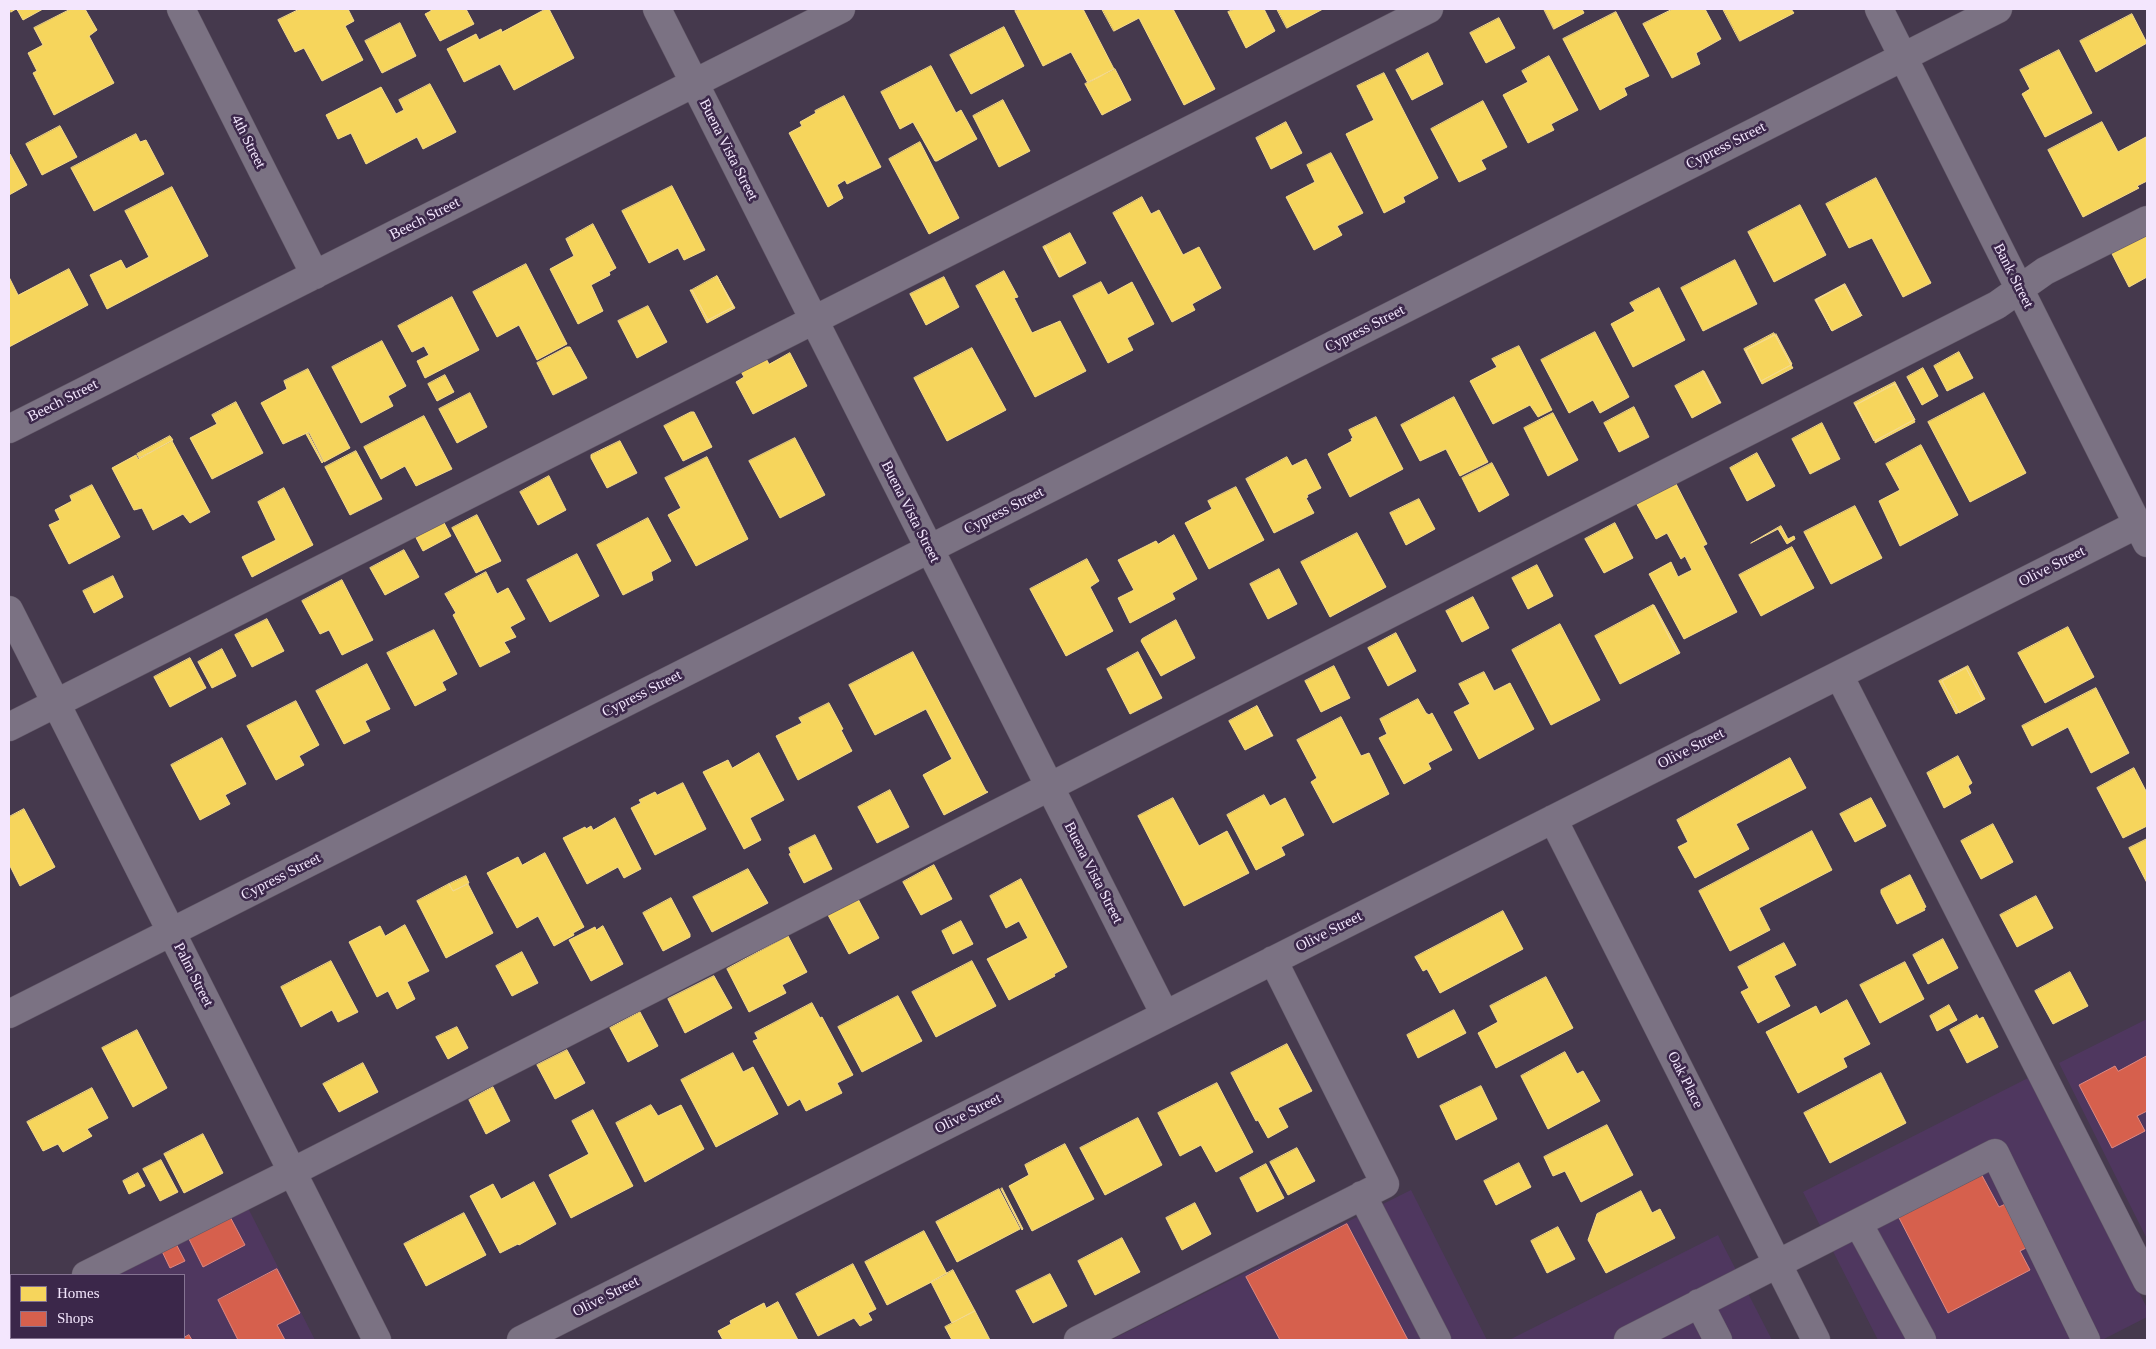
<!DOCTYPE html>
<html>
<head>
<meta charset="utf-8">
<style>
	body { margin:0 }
	#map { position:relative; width:2156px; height:1349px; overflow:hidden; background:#45394d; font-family:Georgia,serif }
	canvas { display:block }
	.frame { position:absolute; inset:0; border:10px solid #f3e6fd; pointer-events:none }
	.legend { position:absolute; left:10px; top:1274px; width:175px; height:65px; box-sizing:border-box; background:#3b274a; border:1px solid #857392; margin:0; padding:6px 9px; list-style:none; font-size:15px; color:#f3e6fd }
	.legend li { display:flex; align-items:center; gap:10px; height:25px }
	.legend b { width:25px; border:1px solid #857392 }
</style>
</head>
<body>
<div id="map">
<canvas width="2156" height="1349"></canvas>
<div class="frame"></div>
<ul class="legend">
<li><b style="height:14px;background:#f6d55c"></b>Homes</li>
<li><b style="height:14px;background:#d6604d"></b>Shops</li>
</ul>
</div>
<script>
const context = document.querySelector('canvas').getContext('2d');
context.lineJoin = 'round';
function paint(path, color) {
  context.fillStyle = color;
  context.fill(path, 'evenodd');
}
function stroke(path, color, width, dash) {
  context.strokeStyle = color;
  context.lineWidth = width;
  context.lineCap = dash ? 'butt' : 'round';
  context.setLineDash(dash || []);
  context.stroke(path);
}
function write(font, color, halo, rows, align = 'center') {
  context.font = font + ' Georgia,serif';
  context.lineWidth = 5;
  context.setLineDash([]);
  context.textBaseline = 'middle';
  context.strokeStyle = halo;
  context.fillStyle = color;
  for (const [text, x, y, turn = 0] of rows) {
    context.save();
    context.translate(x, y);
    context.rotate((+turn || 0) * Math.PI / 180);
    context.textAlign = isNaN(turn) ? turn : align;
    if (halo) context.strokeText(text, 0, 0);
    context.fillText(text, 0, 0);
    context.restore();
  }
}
paint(new Path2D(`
	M2147 1019V1239L2059 1063Z
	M2030 1077 2147 1308V1317L2102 1340H1878L1803 1192Z
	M1411 1190 1487 1340H1111Z
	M248 1208 315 1340H9V1329L11 1328V1338H184V1275H115Z
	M1718 1235 1772 1340H1509Z`), '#4f375f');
const homes = new Path2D(`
	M9 9H43L23 20 18 11 16 9 11 12Z
	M71 9H85L97 30 89 36 114 83 54 115 33 73 37 71 28 53 43 45 34 28Z
	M300 9H348L354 21 345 26 363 60 322 81 304 48 295 52 278 20Z
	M430 9H466L474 24 440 41 425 14 431 11Z
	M546 9H549L574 58 514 90 500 64 464 82 447 49 476 34 479 40 501 29 502 32Z
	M1019 9H1083L1114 69 1088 83 1071 52 1043 66 1016 13 1015 11Z
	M1102 9H1173L1215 89 1184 105 1139 18 1114 31Z
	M1235 9H1264L1275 31 1246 48 1228 12Z
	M1277 9H1323L1287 28Z
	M1544 9H1582L1584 13 1554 29Z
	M1673 9H1705L1721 39 1696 53 1700 64 1672 78 1643 24Z
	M1723 9H1791L1794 13 1740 41Z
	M1616 12 1649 76 1624 88 1627 95 1600 110 1563 39Z
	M2132 14 2147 43 2096 72 2080 41Z
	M1499 18 1515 48 1486 63 1470 33Z
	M400 23 416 56 382 73 365 41Z
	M1004 27 1024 66 971 94 950 55Z
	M2059 50 2092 113 2045 137 2022 94 2030 89 2020 70Z
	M1428 53 1443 84 1412 100 1396 70Z
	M1549 56 1578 110 1551 124 1554 130 1528 143 1503 95 1528 82 1522 71Z
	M931 66 956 113 961 110 977 139 937 161H935L913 122 900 129 881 92Z
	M1115 69 1131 100 1102 115 1085 84Z
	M1384 73 1438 178 1403 197 1405 202 1384 213 1346 134 1374 120 1357 86Z
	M430 84 456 132 423 149 417 137 366 164 351 133 338 139 326 115 381 87 396 114 404 110 399 100Z
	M844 96 881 167 847 184 845 180 837 185 843 198 828 207 789 133 802 126 800 122 816 113 815 111Z
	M1003 100 1030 151 999 167 973 116Z
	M1483 101 1507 147 1481 160 1486 169 1459 182 1431 129Z
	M1286 122 1302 153 1271 169 1256 138Z
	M2102 122 2118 152 2146 137 2147 181 2137 186 2139 188 2083 217 2048 150Z
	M60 126 77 157 42 175 26 144Z
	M136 134 140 142 146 140 164 174 94 211 71 168Z
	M920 142 959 218 929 234 889 159Z
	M1331 153 1363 213 1337 226 1342 235 1314 250 1286 197 1315 182 1307 165Z
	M9 154H10L27 185 9 195Z
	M1876 178 1931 283 1903 297 1872 238 1849 248 1826 204Z
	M672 186 705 250 684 260 678 248 649 263 622 211Z
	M172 187 208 256 107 309 90 275 121 260 126 269 149 257 125 211Z
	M1142 197 1151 214 1159 210 1183 255 1199 247 1221 288 1192 304 1195 310 1172 322 1113 213Z
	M1800 205 1826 255 1774 282 1748 232Z
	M593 224 616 268 609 272 610 275 591 285 603 311 578 324 550 269 574 256 566 239Z
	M2147 225V277L2129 287 2108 246Z
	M1070 233 1086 263 1060 277 1045 246Z
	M1045 246 1060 277H1059L1043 247Z
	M1735 260 1757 304 1703 331 1681 288Z
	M526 264 567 344 537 360 519 325 497 337 473 292Z
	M69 269 88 305 9 347V277L18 295Z
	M1004 271 1018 297 1014 298 1032 333 1060 321 1086 371 1035 397 976 286Z
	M717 276 733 307 708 320 692 290Z
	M717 276 735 308 707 323 690 290H692L708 320 733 307Z
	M944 277 959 307 926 325 910 294Z
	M1101 282 1108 295 1132 282 1154 324 1127 338 1133 350 1108 363 1073 296Z
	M1845 284 1862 316 1844 285 1816 300 1832 331 1815 300Z
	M1844 285 1861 316 1832 331 1816 300Z
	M1659 288 1685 340 1633 367 1611 324 1635 311 1630 303Z
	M452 297 479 350 425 378 417 361 429 355 424 346 412 352 398 326Z
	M648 306 667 342 637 358 618 321Z
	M1595 332 1629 397 1600 413 1593 400 1569 413 1541 360Z
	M1774 333 1775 335 1746 350 1761 381 1791 365 1793 368 1762 384 1744 349Z
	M1776 334 1792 364 1791 365 1775 335Z
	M1775 335 1791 365 1761 381 1746 350Z
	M382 341 406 386 388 396 393 406 361 423 332 367Z
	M1519 346 1552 410 1538 417 1530 405 1493 424 1470 381 1497 367 1492 359Z
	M567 347H570L587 378 553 395 537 363Z
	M972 348 1006 410 947 441 914 378Z
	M1959 352 1973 378 1947 391 1934 366Z
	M790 353 807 386 753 414 736 382 744 377 739 368 764 355 769 364Z
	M1923 368 1938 396 1922 405 1907 377Z
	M308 369 350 448 324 462 309 432 283 444 261 403 287 389 284 381Z
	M1703 371H1704L1721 403H1720Z
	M1703 371 1720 403 1692 418 1675 386Z
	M445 375 454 392 437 401 428 384Z
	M1895 382 1915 420 1895 384 1856 405 1874 441 1854 403Z
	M1895 384 1914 420 1875 441 1856 405Z
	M470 393 487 427 457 443 439 409Z
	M1984 393 2026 473 1970 502 1928 422Z
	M1454 397 1488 462 1460 476 1446 449 1420 461 1401 425Z
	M236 402 263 453 212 479 190 438 217 424 212 415Z
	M1634 407 1649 437 1619 452 1604 423Z
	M691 412H694L712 447 683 461 664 426Z
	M1553 413 1578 460 1548 476 1524 428Z
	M424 416 452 469 416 486 405 466 381 479 364 447Z
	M1376 417 1403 469 1350 497 1328 454 1352 441 1351 439 1353 438 1349 430Z
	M1914 420 1915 422 1875 443V441Z
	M1822 423 1840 459 1810 474 1792 439Z
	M308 433 323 462 322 463 306 434Z
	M170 436 173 440 139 458 137 454Z
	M795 438 825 495 780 518 749 461Z
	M172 441 210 512 190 523 183 514 153 530 142 508 134 510 112 468 136 455 138 459Z
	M620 441 637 473 607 488 591 458V455Z
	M1921 445 1958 515 1900 546 1879 501 1900 490 1886 464Z
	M356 451 382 499 350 515 325 467Z
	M1757 453 1775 486 1747 501 1730 468Z
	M707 457 748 539 696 566 668 515 681 508 665 478Z
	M1287 457 1292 466 1306 459 1321 488 1307 495 1308 497 1306 498 1314 513 1274 533 1246 479Z
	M1492 463 1509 495 1479 512 1462 478Z
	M549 476 566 510 538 525 520 492Z
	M1673 478 1707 544 1703 546 1737 612 1684 639 1649 574 1671 562 1678 577 1692 570 1685 556 1681 559 1667 533 1656 539 1634 499Z
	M92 485 120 537 69 564 49 525 60 520 55 510 72 501 70 496Z
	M1236 487 1264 540 1209 569 1185 523 1212 509 1208 501Z
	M284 488 313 545 252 577 242 557 276 540 258 502Z
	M1419 499 1435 529 1406 545 1390 513Z
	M1855 506 1882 558 1831 584 1804 532Z
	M477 515 501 561 476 573 452 528Z
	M441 517 451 536 423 551 413 532Z
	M648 518 671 561 651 572 653 580 623 595 597 545Z
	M1615 523 1633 558 1604 573 1585 539Z
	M1781 526 1788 539 1794 536 1795 539 1787 544 1778 529 1751 543Z
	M1357 533 1386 587 1330 617 1301 562Z
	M1174 535 1197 579 1172 593 1175 599 1130 623 1118 598 1134 590 1118 560 1156 541 1158 544Z
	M1792 547 1814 588 1761 616 1739 575Z
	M404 550 419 577 385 595 370 568Z
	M577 554 599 596 550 622 527 580Z
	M1087 559 1099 581 1090 587 1113 631 1066 656 1030 589Z
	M1537 565 1553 596 1528 609 1512 578Z
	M1279 569 1297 604 1268 619 1250 584Z
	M486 572 497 594 508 588 525 619 510 627 516 637 504 642 510 652 480 667 453 615 456 613 445 594Z
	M113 576 123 597 94 613 83 591Z
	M342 580 373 640 342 655 329 630 320 634 302 601Z
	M1473 597 1489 628 1462 642 1446 611Z
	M1653 605 1678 654 1620 684 1595 636Z
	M1653 605H1654L1680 653 1678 654Z
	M267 619 284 651 252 667 235 635Z
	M1176 620 1195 658 1161 676 1141 641 1142 639Z
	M1560 624 1600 700 1551 725 1512 650Z
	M2068 627 2094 677 2045 703 2018 653Z
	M434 630 457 674 442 682 446 690 415 706 387 653Z
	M1396 633 1416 671 1388 686 1368 648Z
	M222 649 236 676 212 688 198 662Z
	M913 652 986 791 988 792 944 815 923 775 952 759 926 709 875 735 849 685Z
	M1138 652 1162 698 1130 714 1107 669Z
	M190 658 206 688 170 707 154 677Z
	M367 664 390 709 365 721 370 731 344 744 316 691Z
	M1334 666 1350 698 1321 712 1305 681Z
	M1968 666 1985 699 1974 704 1983 700 1966 668 1942 681 1959 712 1956 714 1939 681Z
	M1966 668 1983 700 1959 713 1942 681Z
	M1484 672 1494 691 1510 683 1534 729 1479 759 1454 712 1470 704 1459 684Z
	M2096 688 2129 753 2091 773 2068 727 2032 746 2022 726Z
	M1418 699 1426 713 1429 715 1432 713 1452 750 1428 763 1431 769 1404 784 1379 738 1387 734 1380 719Z
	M296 701 319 745 299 756 304 765 276 780 247 726Z
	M829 703 843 729 841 730 852 751 798 780 776 736 802 723 799 718Z
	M1257 706 1272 736 1245 750 1229 721Z
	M1257 706 1273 736H1272Z
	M1341 717 1361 756 1369 753 1389 794 1333 823 1311 782 1317 778 1297 740Z
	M222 738 246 784 225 795 230 804 200 820 171 765Z
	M759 753 784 800 750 818 761 840 744 849 703 772 728 760 732 768Z
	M1958 756 1972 783 1968 786 1971 793 1944 808 1927 773Z
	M1790 758 1806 788 1736 824 1749 849 1695 878 1678 847 1688 842 1677 820Z
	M2134 768 2147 793V826L2123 838 2097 788Z
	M683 783 706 829 655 855 631 808 641 803 639 800 655 792 657 795Z
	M890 790 909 827 877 843 858 807Z
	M1264 795 1270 806 1285 798 1304 835 1281 847 1285 855 1256 870 1227 815Z
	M1173 798 1199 846 1227 831 1249 873 1184 906 1138 816Z
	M1871 798 1886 826 1855 842 1840 814Z
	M24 809 55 867 20 886 9 864V817Z
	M615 818 641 869 624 878 618 867 587 884 563 838 585 827 586 829 591 826 593 830Z
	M1993 824 2013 862 1981 879 1961 841Z
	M1812 831 1832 870 1759 908 1770 930 1730 951 1699 891Z
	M815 835 832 869 804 883 789 854 791 853 789 848Z
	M2147 839V883L2129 848Z
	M545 853 584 927 573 933 574 935 554 946 538 916 517 928 487 873 518 857 522 865Z
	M934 865 952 899 921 915 903 882Z
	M748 869 768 903 712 932 693 897Z
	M1910 875 1926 907 1924 908 1925 910 1897 924 1881 893V890Z
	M466 876 469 883 453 891 449 884Z
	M1021 879 1067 967 1054 974 1055 976 1009 1000 987 959 1028 938 1019 921 1006 928 990 896Z
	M449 884 453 891 468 884 493 933 446 958 417 901Z
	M2036 896 2053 928 2017 947 2000 915Z
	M671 898 690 934V937L663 951 643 913Z
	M858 899 879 938 849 954 828 915Z
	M1503 911 1523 949 1440 993 1427 969 1423 971 1415 957Z
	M961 921 973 944 953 954 942 931Z
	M405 925 429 971 407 982 415 999 397 1009 388 991 377 997 349 942 380 926 385 936Z
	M603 926 623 964 591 981 569 940 595 927 596 930Z
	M788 936 807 972 782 985 786 993 749 1012 727 969Z
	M1943 939 1958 968 1928 984 1913 955Z
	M1784 943 1796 965 1774 976 1790 1006 1758 1023 1741 992 1749 988 1738 967Z
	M522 952 538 983 512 996 496 966Z
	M331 961 358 1012 338 1022 332 1010 301 1027 281 987Z
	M972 961 996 1006 936 1037 912 992Z
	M1905 962 1924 999 1880 1023 1860 985Z
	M2070 972 2088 1006 2053 1024 2035 991Z
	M714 976 732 1008 685 1033 668 999Z
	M1546 977 1573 1028 1496 1068 1478 1033 1498 1022 1490 1006Z
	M898 996 922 1041 862 1072 838 1027Z
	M1847 1000 1870 1044 1843 1058 1847 1067 1798 1093 1766 1032 1816 1006 1820 1014Z
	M812 1003 820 1018 822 1017 853 1075 837 1083 842 1093 806 1111 800 1099 788 1106 753 1041 758 1039 755 1033Z
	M1949 1005 1957 1020 1937 1031 1930 1016Z
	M1454 1010 1466 1033 1418 1058 1407 1035Z
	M640 1012 658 1046 628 1062 610 1028Z
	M1977 1015 1979 1019 1983 1017 1998 1047 1967 1063 1950 1030Z
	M457 1027 468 1048 448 1059 436 1037Z
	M137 1030 167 1088 133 1107 102 1048Z
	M1287 1044 1312 1091 1278 1108 1288 1127 1268 1138 1258 1120 1256 1121 1231 1073Z
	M567 1050 585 1083 555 1099 537 1065Z
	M1565 1052 1577 1074 1583 1071 1600 1101 1548 1129 1521 1076Z
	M733 1053 743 1072 753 1067 778 1114 716 1147 681 1080Z
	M363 1063 378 1092 339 1112 323 1084Z
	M1881 1073 1906 1123 1830 1163 1804 1113Z
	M1217 1083 1253 1152 1216 1172 1201 1145 1180 1156 1158 1113Z
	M1481 1086 1497 1119 1456 1140 1440 1106Z
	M493 1087 510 1121 486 1134 469 1100Z
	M92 1088 108 1118 87 1129 92 1136 63 1152 58 1144 43 1151 27 1122Z
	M651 1105 658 1116 681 1105 704 1149 645 1182 616 1123Z
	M593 1110 633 1186 571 1218 549 1175 589 1154 572 1121Z
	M1138 1118 1162 1165 1105 1195 1080 1148Z
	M1607 1125 1633 1175 1581 1202 1565 1171 1553 1176 1544 1157Z
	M203 1134 223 1173 184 1193 164 1154Z
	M1065 1144 1094 1199 1032 1231 1009 1186 1029 1175 1025 1165Z
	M1297 1148 1315 1181 1288 1195 1270 1162Z
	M161 1160 178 1192 160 1201 143 1169Z
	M1519 1163 1531 1187 1496 1205 1484 1181Z
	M1266 1164 1284 1198 1257 1212 1240 1178Z
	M138 1173 145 1186 129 1194 123 1181Z
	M534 1182 556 1224 519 1245 518 1244 500 1253 470 1196 493 1184 501 1199Z
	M1002 1188 1023 1229 1022 1230 1001 1189Z
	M999 1189 1020 1229 957 1262 936 1222Z
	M1641 1191 1652 1213 1660 1209 1675 1238 1606 1273 1588 1240 1596 1217 1597 1214Z
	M1195 1203 1211 1234 1182 1250 1166 1218Z
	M464 1213 486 1255 426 1286 404 1244Z
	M1558 1227 1575 1259 1547 1273 1531 1241Z
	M924 1231 947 1274 887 1305 865 1262Z
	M1122 1238 1140 1272 1095 1295 1078 1261Z
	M853 1264 876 1309 868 1313 872 1320 860 1326 854 1318 818 1336 796 1294Z
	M953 1270 975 1311 952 1323 931 1282Z
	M1050 1274 1067 1306 1033 1323 1016 1291Z
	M778 1302 798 1340H723L718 1331 731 1324 730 1321 764 1303 766 1308Z
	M975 1311 990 1340H952L945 1327Z`);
paint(homes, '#f6d55c');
stroke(homes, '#f5da8c', 1);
const shops = new Path2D(`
	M2147 1056V1111L2137 1116 2145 1131 2112 1148 2079 1085 2115 1066 2118 1071Z
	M1978 1168 1999 1207 2012 1201 2034 1244 2020 1251 2030 1270 1948 1313 1896 1212Z
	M227 1211 245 1245 203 1267 186 1233Z
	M1347 1224 1408 1340H1280L1246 1277Z
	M173 1238 185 1261 170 1268 159 1245Z
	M277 1269 300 1313 277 1325 285 1340H238L218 1300Z
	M189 1335 192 1340H180Z
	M65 1338H87L88 1340H60Z`);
paint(shops, '#d6604d');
stroke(shops, '#df8882', 1);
const minor = new Path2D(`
	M181 9 315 275
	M657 9 1165 1015
	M1879 9 2147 543
	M9 429 841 9
	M9 610 377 1340
	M1839 675 2147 1281
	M9 727 1429 9
	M1553 819 1816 1340
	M9 1014 1998 9
	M1362 1195 1437 1340
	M1858 1223 1922 1340
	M86 1275 292 1172 1997 305 2045 271 2147 220
	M1699 1303 1718 1340
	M9 1314 11 1312
	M521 1340 2138 524
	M1078 1340 1385 1184 1273 960
	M1628 1340 1995 1153 2086 1340`);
stroke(minor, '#605666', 29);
stroke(minor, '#7b7283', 28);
write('15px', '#f3e6fd', '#3b274a', [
	["4th Street",248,142,63],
	["Cypress Street",1726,146,-27],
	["Buena Vista Street",728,150,63],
	["Beech Street",425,219,-27],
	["Bank Street",2013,276,63],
	["Cypress Street",1365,329,-27],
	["Beech Street",63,401,-27],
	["Cypress Street",1004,511,-27],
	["Buena Vista Street",910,512,63],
	["Olive Street",2052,567,-27],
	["Cypress Street",642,694,-27],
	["Olive Street",1691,749,-27],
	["Buena Vista Street",1093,873,63],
	["Cypress Street",281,877,-27],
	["Olive Street",1329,932,-27],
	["Palm Street",193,975,63],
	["Oak Place",1685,1080,63],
	["Olive Street",968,1114,-27],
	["Olive Street",606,1297,-27]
]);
</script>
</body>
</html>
